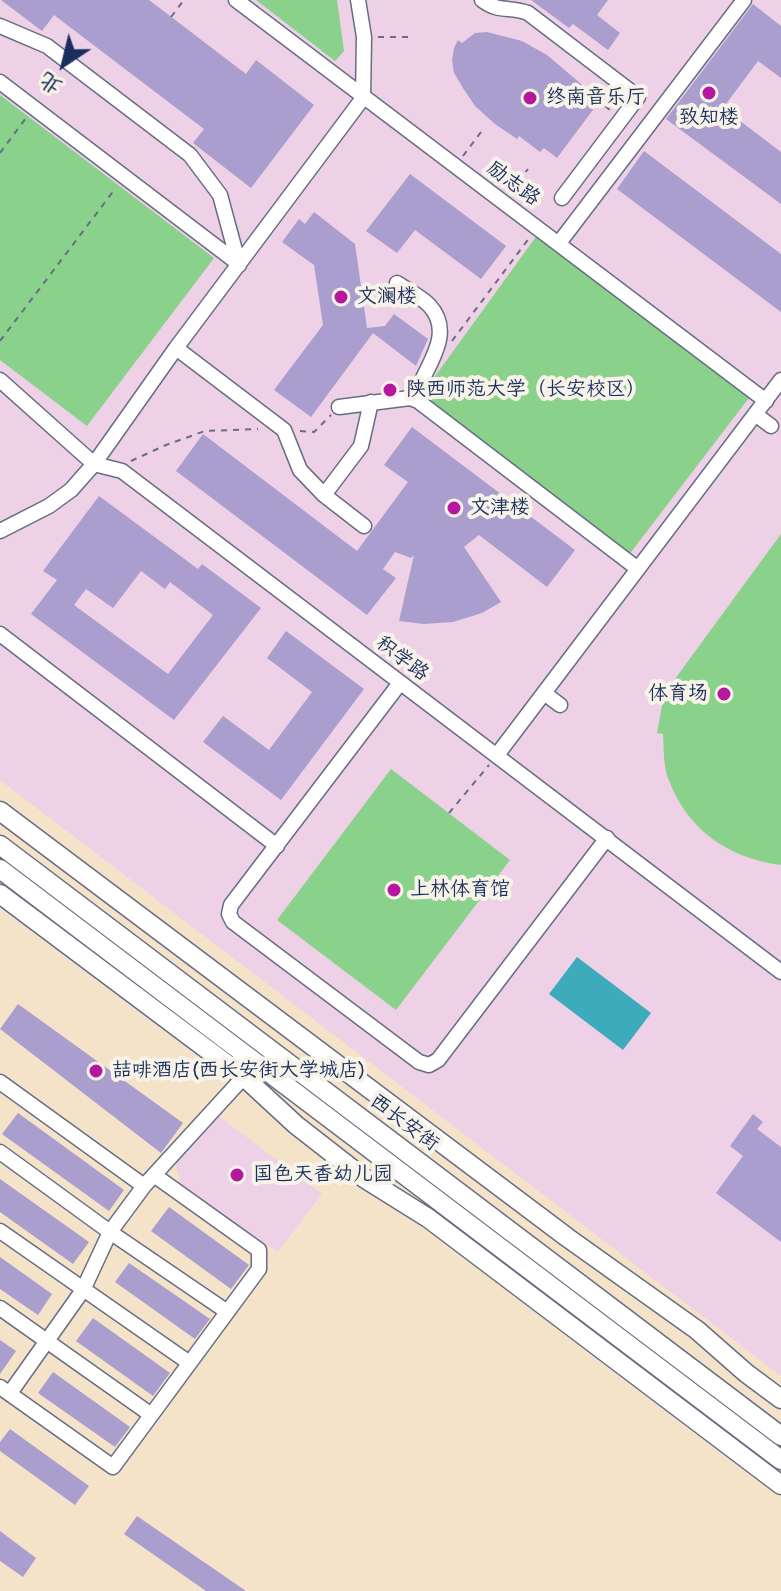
<!DOCTYPE html>
<html>
<head>
<meta charset="utf-8">
<style>
	body { margin:0 }
	#map { position:relative; width:781px; height:1591px; overflow:hidden; background:#f4e2c9; font-family:Pangolin,"LXGW WenKai TC",sans-serif }
	canvas { display:block }
	.north { position:absolute; left:24px; top:24px; width:80px; height:80px; -webkit-text-stroke:6px #f7f3e8; paint-order:stroke; rotate:215deg; font-size:22px; font-weight:700; line-height:32px; text-align:center; color:#1b2f5e }
	.north::after { content:''; display:block; margin:auto; width:28px; height:36px; background:#1b2f5e; clip-path:polygon(50% 0,100% 100%,50% 72%,0 100%) }
</style>
</head>
<body>
<div id="map">
<canvas width="781" height="1591"></canvas>
<div class="north">北</div>
</div>
<script>
const context = document.querySelector('canvas').getContext('2d');
context.lineJoin = 'round';
function paint(path, color) {
  context.fillStyle = color;
  context.fill(path, 'evenodd');
}
function stroke(path, color, width, dash) {
  context.strokeStyle = color;
  context.lineWidth = width;
  context.lineCap = dash ? 'butt' : 'round';
  context.setLineDash(dash || []);
  context.stroke(path);
}
function write(font, color, halo, rows, align = 'center') {
  context.font = font + ' Pangolin,"LXGW WenKai TC",sans-serif';
  context.lineWidth = 8;
  context.setLineDash([]);
  context.textBaseline = 'middle';
  context.strokeStyle = halo;
  context.fillStyle = color;
  for (const [text, x, y, turn = 0] of rows) {
    context.save();
    context.translate(x, y);
    context.rotate((+turn || 0) * Math.PI / 180);
    context.textAlign = isNaN(turn) ? turn : align;
    if (halo) context.strokeText(text, 0, 0);
    context.fillText(text, 0, 0);
    context.restore();
  }
}
paint(new Path2D(`
	M0 0H781V1376L0 780Z
	M216 1114 322 1194 278 1252 181 1187 175 1163Z`), '#eed0e7');
paint(new Path2D(`
	M256 0H337L344 51 335 61Z
	M0 95 214 258 87 426 0 360Z
	M538 234 752 394 628 556 420 397Z
	M781 534V865C728 858 687 830 668 778 663 765 664 748 663 734L657 733 662 706 672 683Z
	M391 769 510 860 396 1010 277 920Z`), '#8ad18c');
paint(new Path2D(`
	M577 957 651 1013 623 1050 549 994Z`), '#3dabbc');
paint(new Path2D(`
	M1 0H149L246 74 256 60 314 105 251 188 193 143 204 129 54 15 42 31Z
	M531 0H608L597 15 620 33 608 50 573 24 569 28Z
	M753 4 781 26V78L758 61 723 108 781 152V204L666 119Z
	M487 32 522 41 547 55 587 89 584 93 598 103 557 158 544 148 540 152 519 136 517 139 495 124 475 106 463 88 454 73 452 60 454 48 458 40 462 43 475 33Z
	M644 151 781 254V312L617 189Z
	M410 174 506 246 481 279 415 230 397 253 366 231Z
	M314 212 355 244 367 328 385 326 394 314 428 339 416 366 373 333 311 417 274 390 323 325 314 265 282 242 299 219 305 224Z
	M412 427 575 550 547 587 479 535 464 547 501 602 482 613 453 622 424 624 399 621 414 555 411 558 395 552 383 569 396 578 367 615 176 471 203 434 357 551 408 482 384 465Z
	M99 496 198 569 202 564 261 608 174 720 31 614 57 580 43 571ZM141 571 165 589 170 582 213 615 168 674 74 605 86 589 113 608Z
	M286 631 364 689 281 800 203 742 223 716 269 750 312 692 267 658Z
	M18 1004 183 1123 161 1153 0 1029Z
	M18 1113 124 1190 109 1211 2 1134Z
	M753 1114 763 1122 757 1129 781 1147V1242L716 1193 743 1156 730 1146Z
	M0 1179 89 1242 73 1264 0 1212Z
	M169 1207 249 1265 231 1289 151 1231Z
	M0 1257 52 1294 38 1315 0 1289Z
	M129 1263 210 1319 195 1339 115 1282Z
	M93 1318 170 1373 153 1396 76 1341Z
	M0 1340 16 1351 0 1374Z
	M53 1372 130 1427 115 1447 38 1393Z
	M10 1429 89 1486 75 1505 0 1451V1442Z
	M137 1516 246 1591H206L124 1534Z
	M0 1531 36 1558 23 1577 0 1561Z`), '#a99ece');
const minor = new Path2D(`
	M236 0 766 401
	M482 0C499 13 510 6 528 13L638 97 562 198
	M0 26 47 46 190 155 220 195 239 265
	M0 82 239 264
	M559 243 744 0
	M397 283C407 290 420 296 429 305 457 335 423 369 414 399
	M176 348 284 430 300 470 324 495 364 526
	M0 380 94 464 122 471 781 972
	M339 407 410 398 418 401 638 569
	M755 414 771 426
	M324 495 361 446 371 402
	M0 531 49 506 71 490 94 464 176 348 363 98 364 37 358 0
	M0 634 277 846
	M400 683 231 905 229 914 233 922 419 1062 429 1065 438 1060 607 838
	M544 693 560 705
	M497 755 781 380
	M0 1082 144 1186
	M0 1152 110 1232 226 1311
	M0 1231 188 1362
	M0 1308 150 1414
	M0 1387 113 1467 259 1269V1250L154 1175
	M10 1393 83 1290 110 1232 144 1186 251 1069`);
const major = new Path2D(`
	M0 811 568 1238 697 1330 746 1373 781 1399
	M0 845 781 1436
	M0 869 781 1460
	M0 894 244 1077 296 1125 364 1178 428 1218 781 1485`);
stroke(minor, '#676e83', 17);
stroke(major, '#676e83', 21);
stroke(new Path2D(`
	M171 17 184 0
	M378 37H414
	M605 106 611 111
	M0 153 26 118
	M463 156 481 132
	M511 191 528 169
	M0 341 115 189
	M452 341 530 237
	M300 431 314 432 331 415
	M131 461 166 445 205 431 258 429
	M449 813 489 765`), '#676e83', 2, [6, 6]);
stroke(minor, '#fff', 14);
stroke(major, '#fff', 18);
for (const [x, y, r, color] of [
	[709,93,8,"#b5179e"],
	[530,98,8,"#b5179e"],
	[341,297,8,"#b5179e"],
	[390,390,8,"#b5179e"],
	[454,508,8,"#b5179e"],
	[724,694,8,"#b5179e"],
	[394,890,8,"#b5179e"],
	[96,1071,8,"#b5179e"],
	[237,1175,8,"#b5179e"]
]) {
  const dot = new Path2D();
  dot.arc(x, y, r, 0, 2 * Math.PI);
  context.fillStyle = color;
  context.fill(dot);
  stroke(dot, '#f7f3e8', 3);
}
write('20px', '#1b2f5e', '#f7f3e8', [
	["终南音乐厅",546,98],
	["致知楼",709,118,"center"],
	["文澜楼",357,297],
	["陕西师范大学（长安校区）",406,390],
	["文津楼",470,508],
	["体育场",708,694,"right"],
	["上林体育馆",410,890],
	["喆啡酒店(西长安街大学城店)",112,1071],
	["国色天香幼儿园",253,1175]
], 'left');
write('20px', '#1b2f5e', '#f7f3e8', [
	["励志路",513,184,36],
	["积学路",402,659,37],
	["西长安街",404,1123,37]
]);
</script>
</body>
</html>
